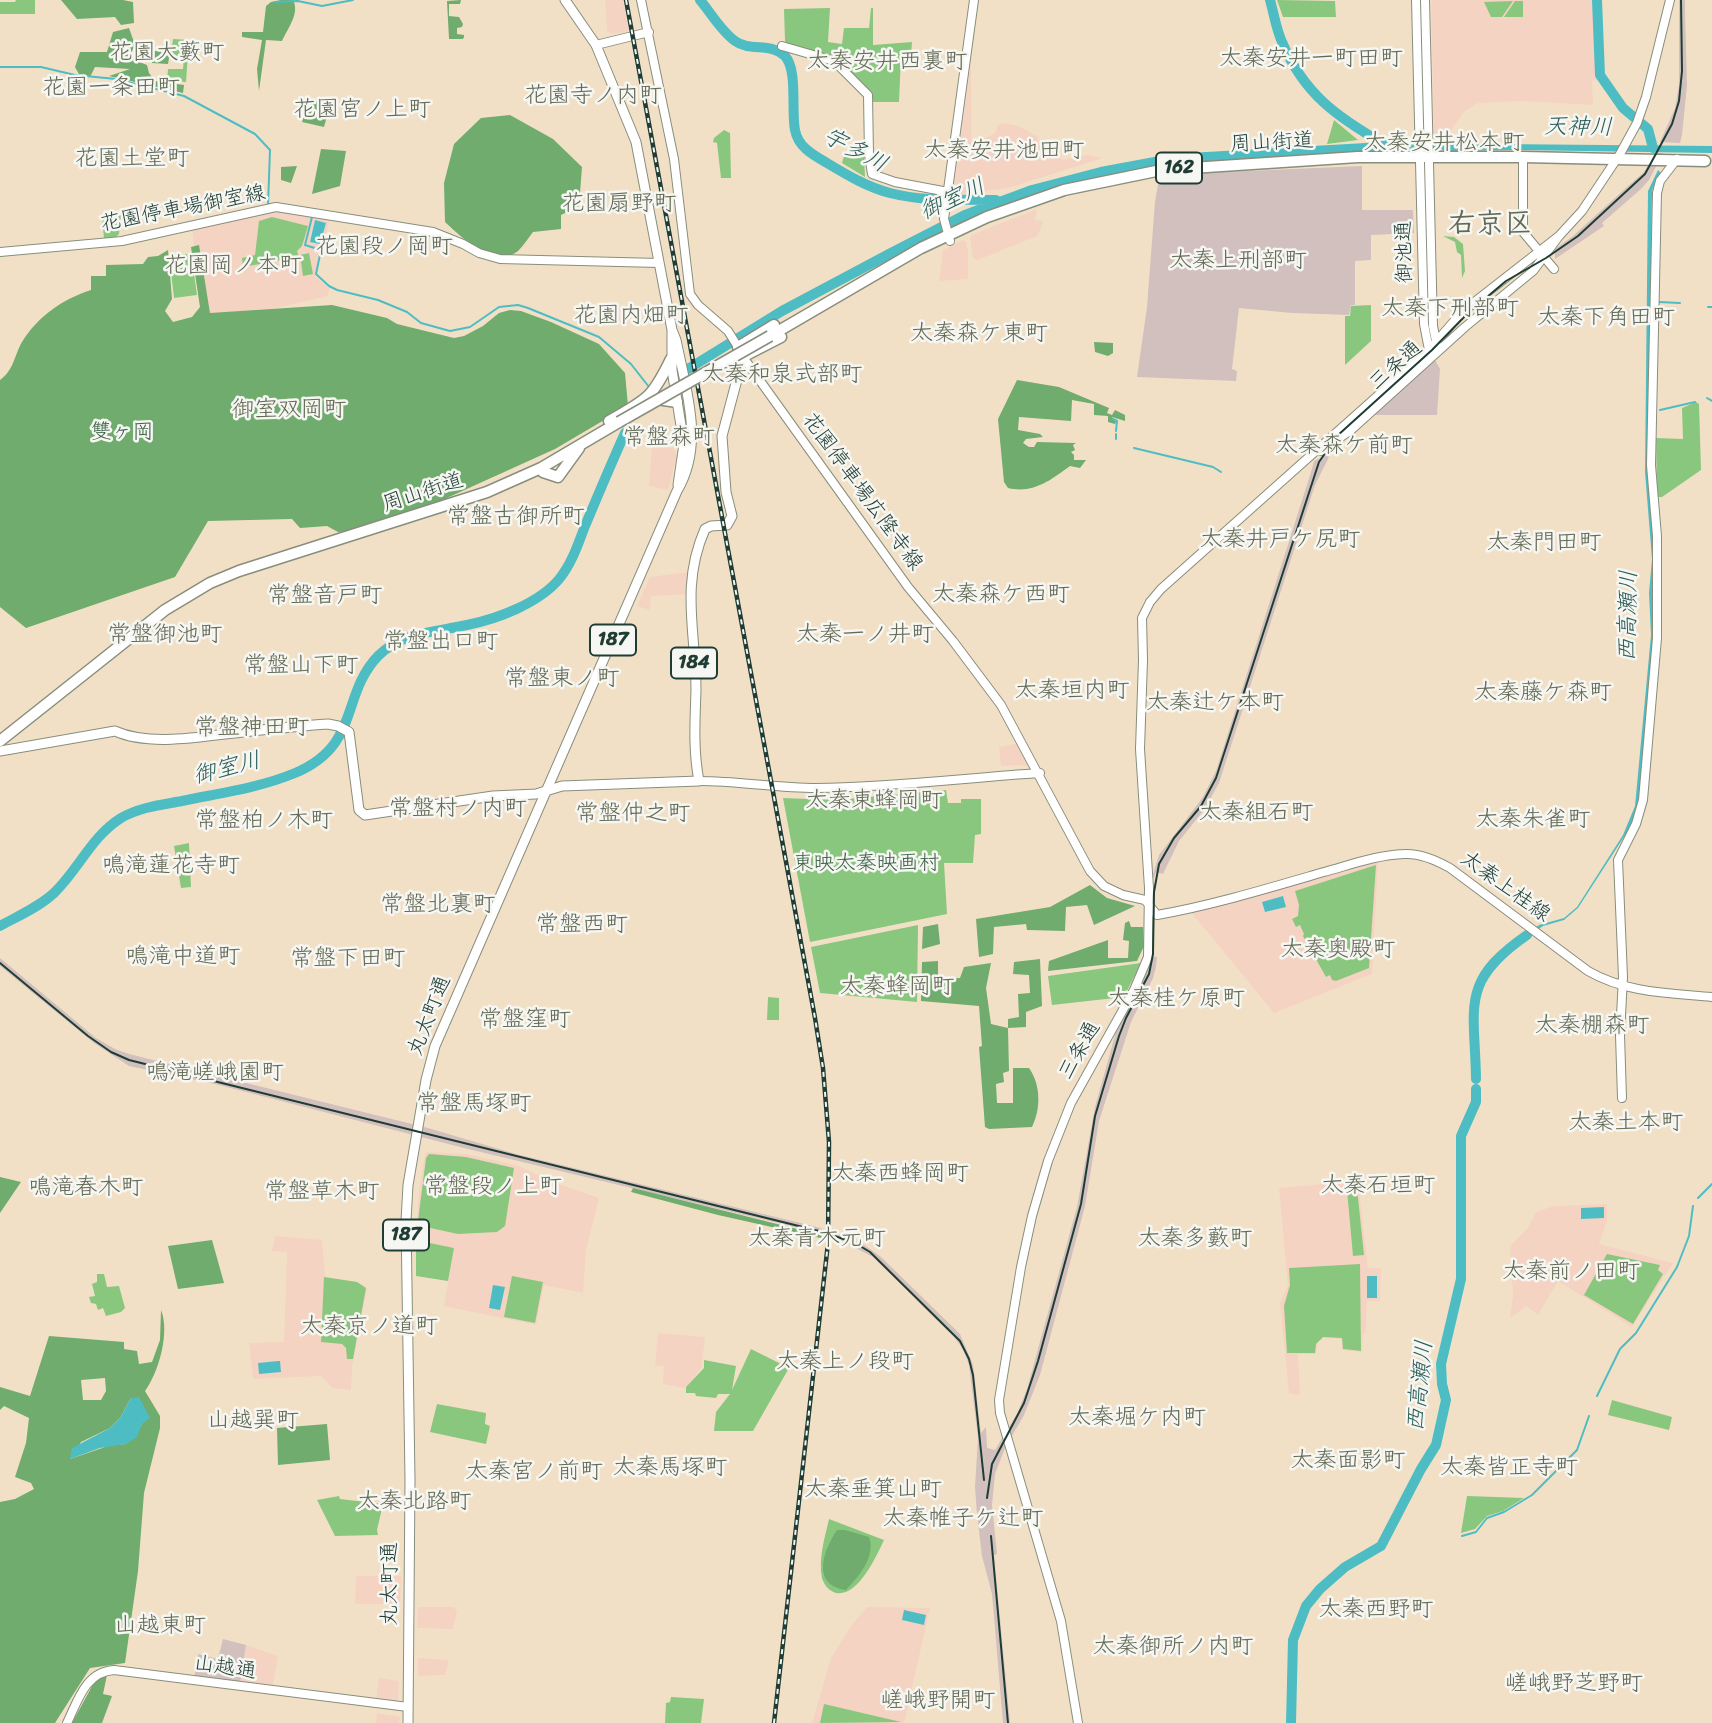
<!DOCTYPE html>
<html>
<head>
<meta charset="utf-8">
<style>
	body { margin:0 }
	canvas { display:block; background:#f2e0c6 }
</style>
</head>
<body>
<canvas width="1712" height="1723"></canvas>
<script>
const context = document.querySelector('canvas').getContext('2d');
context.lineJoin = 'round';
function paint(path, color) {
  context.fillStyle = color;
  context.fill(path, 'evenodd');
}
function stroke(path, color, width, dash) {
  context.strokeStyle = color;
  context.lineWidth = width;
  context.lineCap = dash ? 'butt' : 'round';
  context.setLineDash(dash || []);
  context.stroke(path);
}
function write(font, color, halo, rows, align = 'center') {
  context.font = font + ' Sriracha,"Klee One",sans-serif';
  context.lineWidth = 5;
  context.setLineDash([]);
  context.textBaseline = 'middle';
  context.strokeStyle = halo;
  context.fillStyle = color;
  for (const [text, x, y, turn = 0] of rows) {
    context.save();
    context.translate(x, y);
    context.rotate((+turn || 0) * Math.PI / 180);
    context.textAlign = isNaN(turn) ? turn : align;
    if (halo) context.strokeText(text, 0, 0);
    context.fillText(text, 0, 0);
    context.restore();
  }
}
paint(new Path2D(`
	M605 0H623L629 31 613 34 607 32Z
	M1431 0H1593L1596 70 1599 80 1592 81 1593 105 1522 101 1478 103 1464 112 1445 138H1434Z
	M971 63V140L983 139 995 133 998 125 1002 123 1018 126 1037 136 1043 149 1063 160 1086 155 1103 158 1008 188 953 195Z
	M1037 209 1035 220 1044 221 1037 236 978 260 973 259 970 238 972 235Z
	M270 211 330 219 315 276 329 288 328 296 276 308 210 314 199 246H194L192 230Z
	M963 240 966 242 968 252V279L939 281 943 250Z
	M652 447 673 448 677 456 668 490 649 486Z
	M687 572 688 594 651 596 650 610 637 606 650 577Z
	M1019 743 1032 767 1021 765 1001 766 999 747Z
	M1378 862 1372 974 1274 1013 1191 912Z
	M427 1152 466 1154 516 1165 556 1183 599 1198 586 1250 583 1293 544 1285 536 1325 444 1306 454 1248 416 1240 419 1190 425 1154Z
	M1358 1181 1368 1268H1381L1380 1301H1367L1366 1332 1363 1334 1362 1352 1342 1350V1339L1323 1338 1318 1342 1316 1354H1298L1300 1395 1289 1394 1280 1302 1288 1286 1279 1188Z
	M1607 1204V1221L1599 1244 1673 1263 1632 1327 1558 1281 1538 1315 1526 1306 1510 1318 1513 1296 1510 1246 1527 1229 1536 1212 1554 1206Z
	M275 1236 322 1240 325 1277 358 1282 367 1288 352 1368 351 1390 333 1388 321 1376 253 1379 249 1343 284 1342 287 1252 272 1251Z
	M658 1333 705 1337 701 1369 685 1388 663 1384 664 1366H655Z
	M356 1576H401L400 1604H355Z
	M418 1607H454L457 1612 453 1629 417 1628Z
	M867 1607 930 1608 904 1723H812L831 1658 850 1627Z
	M246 1645 278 1656 272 1689 240 1684Z
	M418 1658 449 1660 445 1675 418 1676Z
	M379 1678 399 1681 398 1700 393 1703 376 1700Z
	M377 1713 400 1717 399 1723H376Z`), '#f5d3c2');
paint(new Path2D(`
	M1679 0H1685V13L1687 85 1682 135 1680 143 1660 142 1675 108 1679 85Z
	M1656 153H1663L1649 180 1641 189 1602 223 1604 226 1555 259V249L1573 236 1628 186 1644 172Z
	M1362 166V210H1413L1414 233 1371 235V260L1355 261V305H1351L1349 315 1292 313 1239 308 1232 369 1237 371 1236 381 1137 377 1147 307 1155 202 1159 178 1201 173Z
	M1435 360 1440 369 1437 415H1372Z
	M1331 453 1315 485 1219 783 1204 810 1179 841 1163 874 1156 872 1154 878 1152 877 1159 855 1203 797 1216 771 1312 469 1314 461Z
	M1151 956 1157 957 1156 967 1153 978 1131 1022 1099 1121 1085 1206 1040 1375 1024 1415 1005 1448 995 1474 992 1505 997 1554 994 1555 1010 1723H1003L992 1594 982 1556 977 1514 975 1487 978 1438 969 1365 963 1349 954 1337 873 1257 838 1239 799 1228 468 1149 215 1084 129 1066 94 1043 0 966V958L96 1038 115 1049 129 1054 428 1128 516 1154 817 1227 863 1244 881 1257 960 1334 973 1365 981 1433 986 1427 987 1448 995 1450 1017 1414 1027 1389 1077 1207 1095 1107 1116 1032Z
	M223 1639 246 1645 240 1684 194 1678 198 1654 218 1659Z`), '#d1c0bd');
paint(new Path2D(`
	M16 0H35V14H0V2H15Z
	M1277 0 1335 1 1336 17H1283Z
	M1513 1 1502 17H1491L1484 2Z
	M1515 1H1523V17H1504Z
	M830 8 828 42 842 44 844 28H869L871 8H873V45L912 42 911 56H901L899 102H872L833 57 788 45 785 41 784 9Z
	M173 39 189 40 186 82 167 80 168 69H183L184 57 171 55Z
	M1334 120 1358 140 1327 144Z
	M724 130 730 133 731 178H721L717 143 713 142 714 138Z
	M844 156 864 157 865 177 842 163Z
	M121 215 119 234 115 238 104 239 102 216Z
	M272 217 308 226 302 246 297 251 299 257 243 267 242 258 255 255 259 221Z
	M1443 236 1454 237 1463 244 1465 271 1462 278 1461 255 1457 252 1455 242Z
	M191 253 197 295 174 298 170 263 178 262V256Z
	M309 253 313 274 303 276 300 255Z
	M1371 305V341L1345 365V316H1350L1351 306Z
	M1696 402 1699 404 1701 470 1662 497H1657L1656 438 1683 439 1682 408Z
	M946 790 948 803H961V799H981V834L975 835 973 863H944L947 914 810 942 783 798 836 800Z
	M189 843 191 887 181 888 174 846Z
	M1376 865 1369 968 1336 981 1332 980 1330 975 1326 977 1303 936 1304 934 1300 925 1296 927 1292 919 1298 916 1299 905 1295 891Z
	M918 925 917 1002 820 993 811 947Z
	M1141 963 1124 997 1052 1005 1048 976Z
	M768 997 779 998V1020H767Z
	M429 1154 466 1157 514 1168 505 1226 497 1232 458 1234 421 1226 418 1221 426 1158Z
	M1357 1188 1364 1255 1353 1256 1347 1190Z
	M425 1242 454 1248 448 1281 416 1276V1247H425Z
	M1607 1254 1660 1265 1658 1270 1663 1274 1633 1324 1584 1295Z
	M1360 1264 1361 1351 1343 1349 1342 1338 1323 1337 1316 1344 1315 1353H1287L1284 1306 1290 1285 1289 1268Z
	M97 1274H104L107 1287 119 1286 125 1308 121 1312 106 1316 103 1308 98 1310 96 1304 91 1303 89 1297 95 1296 92 1284 97 1282Z
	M512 1276 543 1282 535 1323 504 1317Z
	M324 1277 357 1282 366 1288 353 1359H347L346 1348 342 1344 321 1342Z
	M751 1349 789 1368 753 1431H714L716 1412 730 1394H718L716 1398 696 1396 695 1393H686V1387L704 1368V1360L736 1366 732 1390Z
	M1612 1400 1672 1417 1669 1430 1608 1415Z
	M437 1404 486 1413 485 1424 490 1426 486 1444 430 1432Z
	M339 1496 340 1499 383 1504 377 1530 378 1535 335 1536 317 1500Z
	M1467 1496 1524 1498 1503 1511 1487 1516 1475 1529 1461 1533Z
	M829 1519 884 1540C876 1557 858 1597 836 1593 829 1591 824 1585 822 1578 818 1559 825 1537 829 1519Z
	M671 1697 704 1699 701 1723H665L666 1703 670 1702Z
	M824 1704 901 1722 820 1723Z`), '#8ac77e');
paint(new Path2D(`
	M61 0H123L133 2 134 23 121 25 115 17 77 19Z
	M281 0H293C300 13 288 28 282 41L266 40 259 91 257 69 262 40 242 37V32H263L266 6 271 2Z
	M461 0 460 4H449V16L459 17 463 24 462 27 457 28V34L464 35V37L463 39H449L447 1Z
	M129 28 135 45 131 53 134 60 147 65 149 73 155 81 184 85 183 93 109 76 130 69 95 67 90 77 80 76 75 67 80 52H107L113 32Z
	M154 51 170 52 168 64 152 63Z
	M309 99 330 105 324 127 302 122Z
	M510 115 553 139 582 167 579 206 561 215V229L533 232C529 237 524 245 519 250 496 271 461 237 445 222L444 183 454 144 481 118Z
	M321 149 346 151 340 186 312 194Z
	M297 166 291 183 281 180V167Z
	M199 245 210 313 332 305 387 318 397 324 454 338 464 336 483 326 499 313 510 310 521 311 551 322 599 344 625 373 628 406 555 449 438 502 355 531 338 532 327 526 300 528 292 519 208 521 175 577 26 628 0 607V380C14 370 14 356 22 342 38 316 63 299 91 290V276H106V265L143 264 148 257 158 256 168 250 172 299 165 311 173 322 192 317 200 307 191 247Z
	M1094 342 1113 343V353L1108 356 1095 352Z
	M1017 380 1059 387 1109 408 1107 413 1112 415 1115 410 1125 415V421L1112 417 1116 422 1115 424 1108 422V416L1094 415V404L1072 400 1071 421 1019 417 1018 430 1040 434 1043 437 1026 439 1023 443 1029 447H1034L1037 442 1076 443 1073 445 1075 450 1071 452 1074 455V460H1086L1080 468 1070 466C1051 480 1033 494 1008 488L1004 482 998 419Z
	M1090 885 1107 898 1135 906 1094 925 1087 905 1066 907 1065 931 1027 930 1026 924 994 927 993 954 979 957 976 919 1050 907Z
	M1129 921 1131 927H1143L1144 946 1137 961 1048 971 1049 961 1108 940V958H1128L1129 941 1123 940 1125 923Z
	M938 924 940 944 922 949 923 927Z
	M1040 959 1042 1006 1026 1012V1027L1008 1028 1009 1071 1003 1073 1004 1082 996 1084 997 1103H1013V1068H1029C1041 1085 1041 1109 1032 1127L989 1129 985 1127 979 1047 982 1046 979 1006 921 1001 922 962 938 961V979L960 978 964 967 991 963 986 988 991 1024 1008 1028V1019L1019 1017 1018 994 1030 993 1029 975 1013 974 1014 962Z
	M0 1177 21 1182 0 1213Z
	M633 1188 825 1236V1239L718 1215 631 1192Z
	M212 1240 224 1283 178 1289 168 1246Z
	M161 1310C170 1332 159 1372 145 1391L160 1416V1428L144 1493 138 1571 125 1663 90 1668 55 1723H0V1502L15 1499 34 1489 31 1483 15 1477 26 1443 29 1418 4 1406 0 1410V1387L30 1396 49 1336 124 1342V1349L137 1351 139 1364 152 1362 160 1340ZM105 1378 106 1391 101 1400H83L81 1380ZM131 1398 142 1424 126 1444 111 1445 70 1459 81 1442 110 1428 120 1418Z
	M327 1424 330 1460 278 1465 277 1428Z
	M837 1530H845L869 1537C876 1557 859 1576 846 1590 811 1585 823 1551 837 1530Z
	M107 1675 103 1694 112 1696 102 1723H72L97 1677Z`), '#6fac6d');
paint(new Path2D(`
	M1374 135 1385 138 1384 141 1390 143 1712 146V153L1518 150 1443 151 1442 149 1373 152 1371 140Z
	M1658 170 1661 173 1656 180 1652 191 1648 472 1655 563 1652 595 1653 641 1638 807 1629 829 1578 908 1564 920 1543 926 1517 944 1516 941 1539 925 1564 918 1577 907 1623 835 1635 806 1651 635 1649 593 1652 559 1645 472 1648 191Z
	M315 220 326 223 320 244 310 242Z
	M1283 896 1286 907 1265 912 1262 902Z
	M1604 1207V1218L1581 1219V1208Z
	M1367 1276H1377V1298H1367Z
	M493 1285 505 1287 500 1310 489 1308Z
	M278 1361H280L281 1372 259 1374 258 1363Z
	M139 1397 150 1418 142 1424 137 1437 126 1444 100 1448 70 1459 72 1448 110 1428 120 1418 131 1398Z
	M904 1610 926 1615 924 1625 902 1620Z`), '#4ebdc3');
stroke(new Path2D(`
	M275 2 298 1 322 6 353 0
	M0 67H41L75 75 116 79 184 96 255 134 270 150 268 205
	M312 217 305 245 321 250 316 274 329 286 337 290 378 300 407 312 421 323 450 331 470 327 499 307 518 305 528 308 599 337 631 364 649 387
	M1659 302 1680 303
	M1708 307H1712
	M1707 398 1712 401
	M1660 410 1695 402
	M1113 419 1117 421 1116 431
	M1116 439V434
	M1134 448 1213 467 1221 472
	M1698 1198 1712 1184
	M1597 1396 1620 1349 1636 1333 1677 1267 1689 1236 1693 1206
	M1462 1536 1476 1532 1487 1518 1504 1512 1532 1495 1577 1450 1589 1416`), '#4ebdc3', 2);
stroke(new Path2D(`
	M700 0C711 13 721 31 735 41 750 52 771 42 785 56 798 70 791 111 795 130 798 147 813 155 827 163 847 175 867 187 890 193 925 202 961 199 996 200
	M1270 0C1274 14 1276 29 1282 42 1304 94 1337 117 1384 144
	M1597 0 1600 75 1623 108 1648 129 1653 148
	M688 369 782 311 891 253 965 215 1032 190 1101 172 1171 159 1384 147
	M0 926C18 916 39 907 54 893 79 869 91 837 121 818 140 807 161 805 182 801 220 793 259 788 295 773 361 745 340 696 378 656 401 632 436 632 467 625 497 619 540 603 560 578 572 563 578 544 585 526 598 495 611 464 625 433
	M1476 1079C1475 1007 1459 982 1527 935
	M1291 1723 1293 1640 1306 1606 1320 1589 1345 1567 1381 1546 1421 1469 1436 1445 1446 1400 1442 1384 1441 1364 1461 1279V1136L1476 1102V1089`), '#4ebdc3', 10);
const secondary = new Path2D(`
	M641 0 674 159 690 294 698 305 728 331 738 347
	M1416 0 1424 324 1429 350
	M1425 0 1433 326 1437 346
	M596 45 649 32
	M782 46 834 61 868 95 869 155 872 174 895 182 948 192
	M1523 161V232L1554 269
	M950 241 944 219 974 0
	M0 252 122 241 276 207 433 232 463 244 479 253 500 259 659 263
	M743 357 908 587 953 641 1001 705 1090 871 1104 886 1123 895 1145 900 1157 915C1213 905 1269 888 1324 872 1350 865 1377 855 1404 854 1420 853 1436 860 1450 868L1588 971C1626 993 1669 993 1712 997
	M1321 451 1351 430 1465 327 1533 271 1559 236 1582 211 1620 154 1637 123 1646 97 1670 0
	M699 781C738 781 777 788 816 788 891 787 965 778 1040 773
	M1622 1098 1620 1035 1623 977 1618 860 1636 824 1643 800 1657 638V536L1651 465 1657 193 1660 181 1677 159
	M67 1723C78 1701 85 1672 114 1670L408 1707
	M1078 1723 1061 1621 1000 1413 999 1400 1021 1267 1032 1216 1048 1161 1071 1103 1134 990 1148 957 1149 888 1140 749 1143 660 1142 618 1150 602 1161 589 1429 350 1463 311 1559 236`);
const primary = new Path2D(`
	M565 0 596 45 636 142 672 330V370L684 444 678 485
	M0 751 115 731C150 747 205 736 243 732 271 729 300 726 328 724L338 726 349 732 359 810 365 815 493 796 536 794 562 786 699 781C693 750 695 721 696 690 696 632 680 586 705 529L711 526 727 525 732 516 726 492 722 436 743 357 739 350
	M408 1723 410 1480 406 1221 408 1185 426 1080 435 1046 677 491C705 444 686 390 676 340L672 330`);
const highway = new Path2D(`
	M770 336 921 248 987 217 1064 190 1161 170 1358 157H1523L1705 161
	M738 347 774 325
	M746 355 781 337
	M657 399 677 402
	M609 421C647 399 651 400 671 359
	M541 468 543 472 558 477 579 448
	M0 741 165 610 210 583 239 571 487 492 541 468 619 422`);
stroke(secondary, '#888e7d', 10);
stroke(primary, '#888e7d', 11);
stroke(highway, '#888e7d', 13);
stroke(secondary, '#fff', 8);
stroke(primary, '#fff', 9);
stroke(highway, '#fff', 10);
stroke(new Path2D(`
	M0 963 88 1036 111 1052 129 1060 823 1232 855 1243 870 1252 960 1341 969 1359 973 1375 984 1480
	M987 1498 992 1464 1024 1403 1038 1361 1081 1204 1095 1116 1119 1036 1126 1018 1149 974 1153 954 1154 892 1159 864 1174 838 1201 806 1216 778 1319 462 1337 436 1432 350 1468 313 1506 281 1546 258 1578 236 1645 174 1672 124 1679 101 1682 71 1681 0
	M991 1536 1008 1723`), '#1f3d34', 2);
const rail = new Path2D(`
	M626 0 815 1018 823 1068 829 1142 828 1243 774 1723`);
stroke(rail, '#1f3d34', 4.5);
stroke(rail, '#f6f6f2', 2, [5]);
const highwayBridge = new Path2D(`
	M619 422 770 336`);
stroke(highwayBridge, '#888e7d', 13, []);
stroke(highwayBridge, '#fff', 10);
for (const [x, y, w] of [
	[1179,168,46],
	[613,640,46],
	[694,663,46],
	[406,1235,46]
]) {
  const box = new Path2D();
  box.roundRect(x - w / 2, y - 15.5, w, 31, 5);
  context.fillStyle = '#f6f6f2';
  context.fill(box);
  stroke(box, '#1f3d34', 2);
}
write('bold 19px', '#1f3d34', null, [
	["162",1179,168],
	["187",613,640],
	["184",694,663],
	["187",406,1235]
]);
write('21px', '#1f3d34', '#f6f6f2', [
	["周山街道",1272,143,-3],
	["花園停車場御室線",183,209,-11],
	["御池通",1405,252,-91],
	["三条通",1396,366,-42],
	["花園停車場広隆寺線",862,492,54],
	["周山街道",423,493,-18],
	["太秦上桂線",1505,887,36],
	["丸太町通",430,1016,-69],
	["三条通",1080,1051,-61],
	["丸太町通",391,1584,-90],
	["山越通",225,1668,8]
]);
write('21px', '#3a6046', '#f6f6f2', [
	["雙ヶ岡",122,433],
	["東映太秦映画村",866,864]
]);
write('23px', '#636954', '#f6f6f2', [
	["花園大藪町",167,53],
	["太秦安井一町田町",1311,59],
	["太秦安井西裏町",887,62],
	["花園一条田町",111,88],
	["花園寺ノ内町",593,96],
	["花園宮ノ上町",362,110],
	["太秦安井松本町",1444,143],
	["太秦安井池田町",1004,151],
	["花園土堂町",132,159],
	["花園扇野町",619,204],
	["花園段ノ岡町",384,247],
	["太秦上刑部町",1238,261],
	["花園岡ノ本町",233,266],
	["太秦下刑部町",1450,309],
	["花園内畑町",631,316],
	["太秦下角田町",1606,318],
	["太秦森ケ東町",979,334],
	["太秦和泉式部町",782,375],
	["御室双岡町",289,410],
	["常盤森町",669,438],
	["太秦森ケ前町",1344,446],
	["常盤古御所町",516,517],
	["太秦井戸ケ尻町",1280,540],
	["太秦門田町",1544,543],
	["太秦森ケ西町",1001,595],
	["常盤音戸町",325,596],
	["常盤御池町",165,635],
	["太秦一ノ井町",865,635],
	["常盤出口町",441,642],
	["常盤山下町",301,666],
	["常盤東ノ町",562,679],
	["太秦垣内町",1072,691],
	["太秦藤ケ森町",1543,693],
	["太秦辻ケ本町",1215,703],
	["常盤神田町",252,728],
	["太秦東蜂岡町",874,801],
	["常盤村ノ内町",458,809],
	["太秦組石町",1256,813],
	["常盤仲之町",633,814],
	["太秦朱雀町",1533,820],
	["常盤柏ノ木町",264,821],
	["鳴滝蓮花寺町",171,866],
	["常盤北裏町",438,905],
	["常盤西町",582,925],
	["太秦奥殿町",1338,950],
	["鳴滝中道町",183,957],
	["常盤下田町",348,959],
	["太秦蜂岡町",897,987],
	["太秦桂ケ原町",1176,999],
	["常盤窪町",525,1020],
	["太秦棚森町",1592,1026],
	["鳴滝嵯峨園町",215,1073],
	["常盤馬塚町",474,1104],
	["太秦土本町",1626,1123],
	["太秦西蜂岡町",900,1174],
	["太秦石垣町",1378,1186],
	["常盤段ノ上町",493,1187],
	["鳴滝春木町",86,1188],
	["常盤草木町",322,1192],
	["太秦青木元町",817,1239],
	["太秦多藪町",1195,1239],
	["太秦前ノ田町",1571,1272],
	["太秦京ノ道町",369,1327],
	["太秦上ノ段町",845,1362],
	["太秦堀ケ内町",1137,1418],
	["山越巽町",253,1421],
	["太秦面影町",1348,1461],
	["太秦馬塚町",670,1468],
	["太秦皆正寺町",1509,1468],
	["太秦宮ノ前町",534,1472],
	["太秦垂箕山町",873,1490],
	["太秦北路町",414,1502],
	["太秦帷子ケ辻町",963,1519],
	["太秦西野町",1376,1610],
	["山越東町",160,1626],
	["太秦御所ノ内町",1173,1647],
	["嵯峨野芝野町",1574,1684],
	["嵯峨野開町",938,1701]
]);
write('italic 23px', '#2b5d58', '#f6f6f2', [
	["天神川",1578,128,1],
	["宇多川",855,151,28],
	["御室川",953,200,-24],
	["西高瀬川",1629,616,-89],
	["御室川",227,769,-14],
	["西高瀬川",1421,1386,-84]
]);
write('bold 28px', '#636954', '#f6f6f2', [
	["右京区",1490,225]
]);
</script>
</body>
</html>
